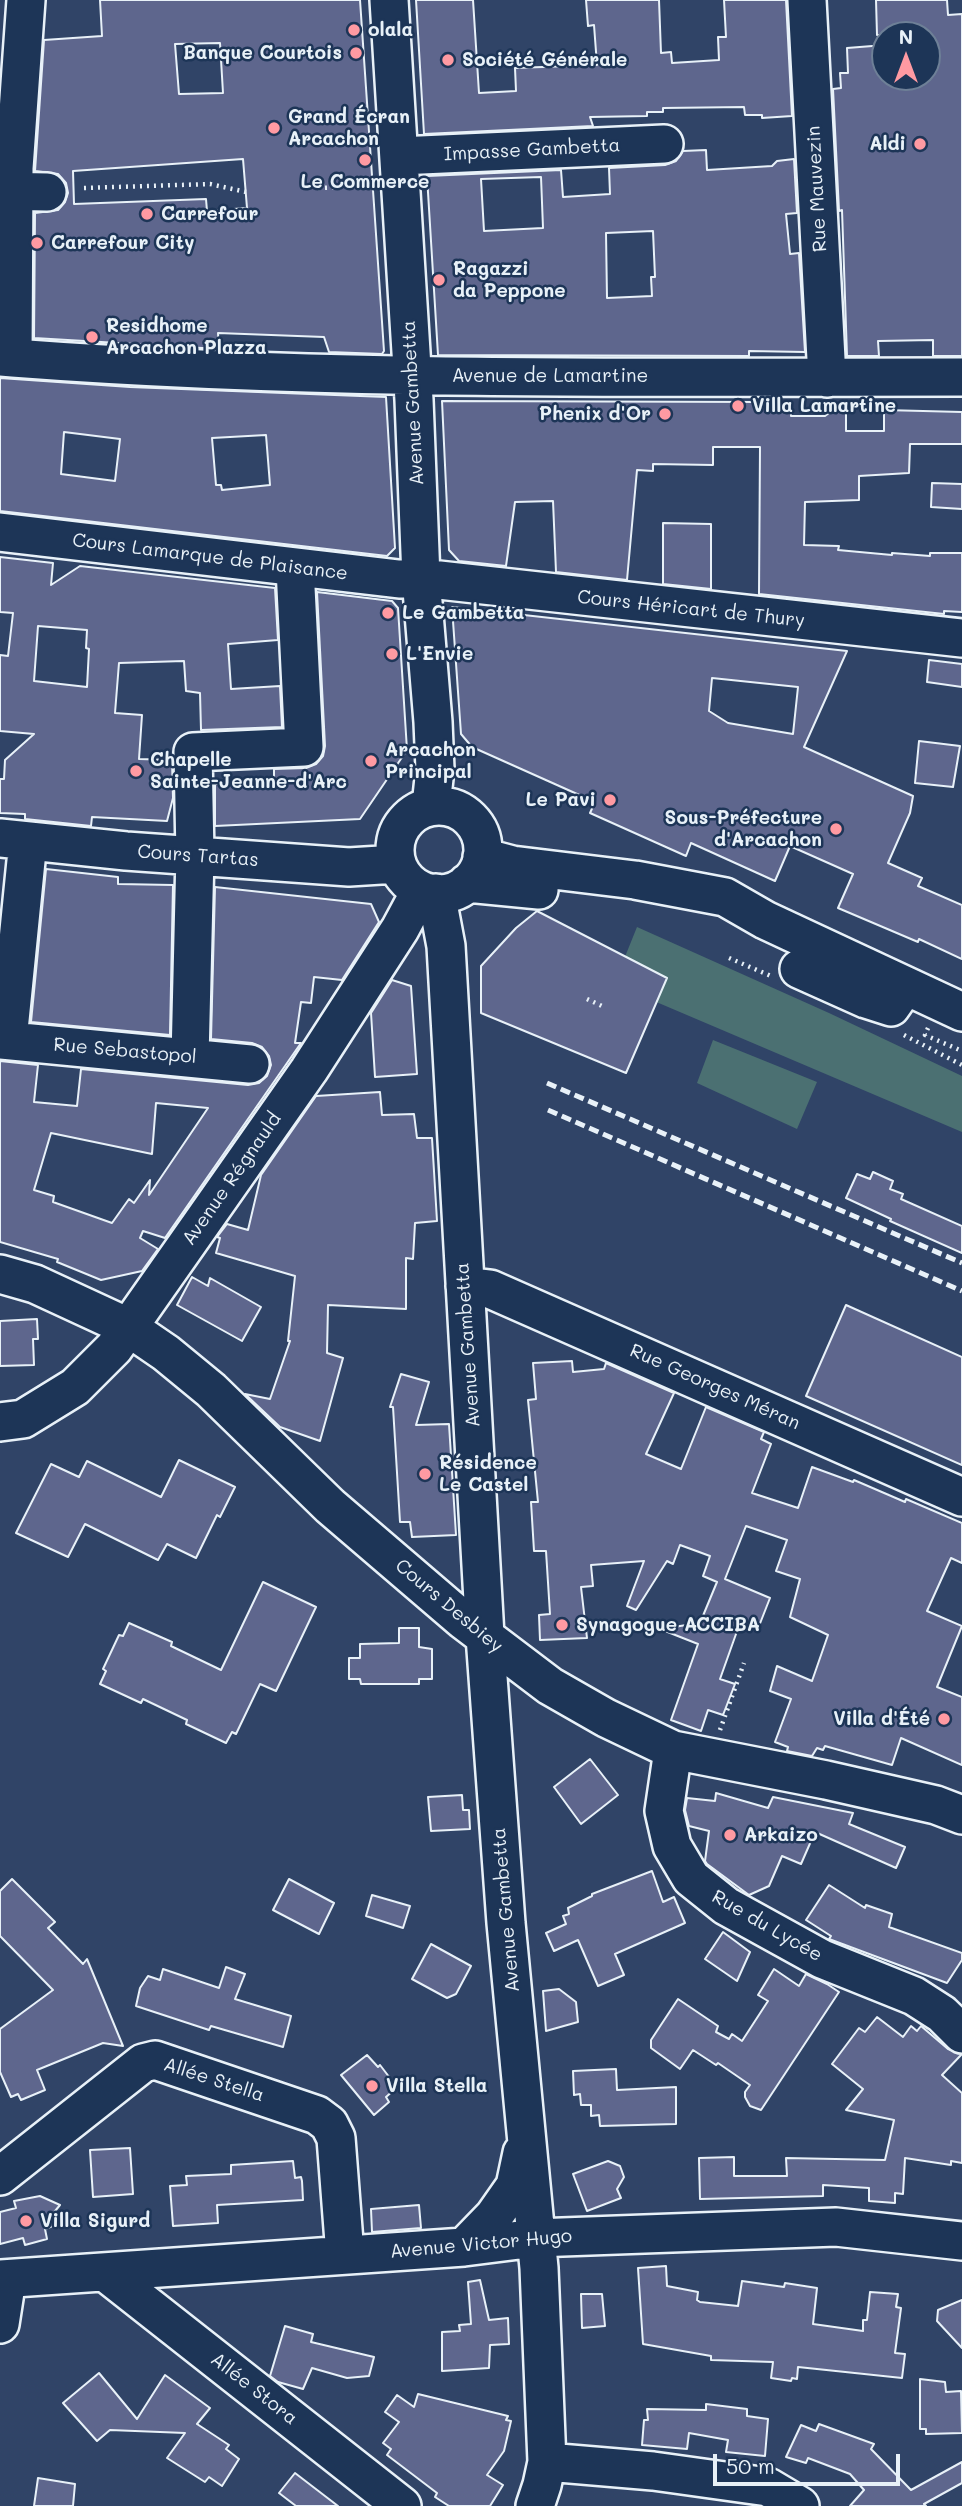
<!DOCTYPE html>
<html>
<head>
<meta charset="utf-8">
<style>
	body { margin:0 }
	#map { position:relative; width:962px; height:2506px; overflow:hidden; background:#304467; font-family:Mali,sans-serif }
	canvas { display:block }
	.north { position:absolute; left:871px; top:21px; width:70px; height:70px; box-sizing:border-box; background:#1d3557; border:2px solid #6e8097; border-radius:50%; rotate:0deg; font-size:19px; font-weight:700; line-height:28px; text-align:center; color:#e8f1f8 }
	.north::after { content:''; display:block; margin:auto; width:24px; height:32px; background:#ff9aa2; clip-path:polygon(50% 0,100% 100%,50% 72%,0 100%) }
	.scale { position:absolute; left:713px; top:2454px; width:187px; height:32px; box-sizing:border-box; border:4px solid #e8f1f8; border-top:0; padding-left:9px; font-size:21px; line-height:24px; white-space:nowrap; color:#e8f1f8; -webkit-text-stroke:5px #1d3557; paint-order:stroke }
</style>
</head>
<body>
<div id="map">
<canvas width="962" height="2506"></canvas>
<div class="north">N</div>
<div class="scale">50 m</div>
</div>
<script>
const context = document.querySelector('canvas').getContext('2d');
context.lineJoin = 'round';
function paint(path, color) {
  context.fillStyle = color;
  context.fill(path, 'evenodd');
}
function stroke(path, color, width, dash) {
  context.strokeStyle = color;
  context.lineWidth = width;
  context.lineCap = dash ? 'butt' : 'round';
  context.setLineDash(dash || []);
  context.stroke(path);
}
function write(font, color, halo, rows, align = 'center') {
  context.font = font + ' Mali,sans-serif';
  context.lineWidth = 5;
  context.setLineDash([]);
  context.textBaseline = 'middle';
  context.strokeStyle = halo;
  context.fillStyle = color;
  for (const [text, x, y, turn = 0] of rows) {
    context.save();
    context.translate(x, y);
    context.rotate((+turn || 0) * Math.PI / 180);
    context.textAlign = isNaN(turn) ? turn : align;
    if (halo) context.strokeText(text, 0, 0);
    context.fillText(text, 0, 0);
    context.restore();
  }
}
paint(new Path2D(`
	M637 927 829 1013 962 1076V1132L614 984Z
	M713 1040 817 1082 797 1129 697 1083Z`), '#4b7072');
const building = new Path2D(`
	M100 0H360L384 351 382 354 329 352 324 337 218 333 219 349 34 338 35 213 58 210 65 202 68 193 66 183 58 174 35 171 44 40 102 36ZM220 43 223 93 179 94 175 44ZM243 159 247 208 207 211 206 199 74 204 73 171Z
	M416 0H473L479 93 516 91 515 68 597 65 594 25 588 26 586 0H659L661 53 671 52 672 63 719 60 718 37H726L724 0H786L792 116 762 118V115H745L744 107 663 108V112H647V116L590 117 593 126 424 134Z
	M876 0H947L948 15 962 14V356H933V340L878 341 879 356H847L842 210 839 211 833 89 841 88 840 73H848L847 48 885 45V77H927V35H877Z
	M706 150 707 170 772 166 777 161 794 159 797 213 786 214 790 254 799 253 805 352 749 351V356L438 355 427 176 561 170 563 197 610 194 609 168 665 165 676 161 683 151ZM541 177 543 228 484 231 481 179ZM653 231 655 277H651L652 296 607 298 606 233Z
	M0 378 130 387 386 397 395 548 387 556 0 511ZM64 432 120 439 115 481 61 474ZM266 435 270 485 222 490 221 485H216L212 438Z
	M442 401 760 402V407L791 410V416H825L833 410H846V431H884V410L962 412V444H910L909 473 859 476V500L805 502 804 545 839 546 838 550 892 555V553L930 556V553H962V612L944 611V614L759 594 760 447H713V465L653 464V471L637 470 627 580 556 572 553 501 515 502 506 566 459 561 449 550Z
	M932 483 962 484V509L931 507Z
	M663 523 711 524V589L663 584Z
	M0 557 53 563 51 585 80 566 275 588 278 640 228 644 231 689 280 686 282 727 201 730 200 693 186 691 184 661 119 663 115 713 142 715 139 759 172 760 173 798 167 821 92 817 91 826 25 819V814L0 813V779H4L5 760 34 734 0 731V655L8 656 13 613 0 612ZM38 626 87 630 86 648 89 649 87 687 34 681Z
	M317 592 392 601 398 608 407 750 360 819 215 826V784L274 781V769L306 768 316 764 323 756 325 746Z
	M452 607 847 651 804 747 913 796 910 813 888 863 922 878 918 886 962 905V959L919 939 918 942 838 908 853 874 790 846 775 881 691 843 686 856 590 813 595 802 472 747 461 734ZM712 678 798 687 793 734 728 723 709 711Z
	M929 660 962 664V687L927 682Z
	M919 741 960 746 953 787 915 783Z
	M46 869 118 877V884L173 885 170 1035 31 1022Z
	M215 887 371 904 379 922 342 980 314 977 311 1003 301 1002 295 1043H301L165 1238 143 1231 140 1238 158 1249 142 1271 101 1280 57 1262 58 1259 0 1242V1061L38 1065 34 1102 77 1106 81 1069 248 1085 259 1083 267 1076 271 1065 269 1056 262 1047 252 1043 211 1039ZM156 1103 208 1108 149 1195 150 1180 134 1203 129 1199 112 1223 53 1202 54 1196 34 1190 51 1133 152 1154Z
	M537 911 667 978 626 1073 481 1013V966L516 928Z
	M392 980 411 986 417 1074 375 1077 371 1013Z
	M380 1092 382 1115 414 1114 417 1138H432L437 1221 415 1223 413 1259 406 1258V1309L328 1305 327 1353 343 1358 320 1441 280 1427 245 1394 270 1399 290 1341H288L295 1276 216 1253 220 1238 217 1237 227 1224 248 1230 261 1175 316 1096Z
	M873 1172 893 1181 890 1189 903 1194 901 1199 962 1226V1253L890 1221 891 1219 846 1198 857 1174 870 1179Z
	M192 1277 208 1286 210 1278 261 1307 242 1341 177 1305Z
	M846 1305 962 1357V1465L806 1396Z
	M37 1319 38 1339H33L34 1365 0 1366V1321Z
	M572 1361 573 1372 604 1369 606 1363 674 1393 646 1454 681 1469 706 1407 764 1432 761 1439 771 1444 752 1493 798 1508 812 1467 853 1482 854 1480 905 1502 906 1499 962 1523V1563L951 1558 927 1611 962 1626 937 1687 962 1697V1765L901 1738 892 1765 825 1746 823 1750 817 1748 812 1756 787 1751 788 1747 775 1742 791 1699 770 1691 777 1666 812 1681 828 1635 790 1617 800 1579 776 1571 787 1540 746 1526 725 1579 770 1598 759 1626 741 1620 720 1679 735 1684 723 1715 708 1710 701 1731 671 1720 698 1644 660 1629 700 1623 717 1582 703 1576 710 1556 680 1545 673 1564 667 1561 636 1610 627 1606 644 1561 591 1565 593 1586 581 1587 587 1638 540 1640 539 1615 550 1614 546 1551H534L531 1502H538L528 1400 536 1399 533 1363Z
	M401 1374 429 1382 416 1425 449 1424 456 1535 412 1537 410 1522H400L393 1407H390Z
	M179 1460 235 1487 220 1517 217 1515 196 1558 167 1544 158 1560 85 1524 68 1557 16 1533 51 1464 79 1477 87 1461 161 1497Z
	M263 1582 316 1607 276 1691 260 1684 236 1734 232 1732 226 1743 186 1724 187 1720 143 1699 141 1703 100 1684 106 1671 103 1669 119 1635 123 1636 129 1623 172 1642 171 1646 221 1670Z
	M399 1628H419V1647L432 1649V1679H419V1684H361L360 1679H349V1658H360V1644L399 1643Z
	M590 1759 618 1795 581 1824 554 1787Z
	M716 1793 768 1808 773 1797 853 1813 849 1824 905 1847 896 1868 815 1832 801 1864 782 1856 769 1886 749 1895 707 1864 705 1861 709 1831 689 1826 685 1810 687 1798 715 1801Z
	M462 1795 463 1810H469L470 1829 431 1831 428 1797Z
	M652 1871 663 1902 674 1897 685 1923 615 1954 624 1975 598 1986 578 1940 554 1951 546 1933 566 1924 563 1916 569 1914 568 1908 592 1896V1894Z
	M12 1879 55 1922 48 1928 83 1964 87 1959 123 2046 103 2043 37 2070 45 2090 21 2100 18 2094 11 2097 0 2072V2029L53 1990 0 1936V1891Z
	M289 1879 334 1903 319 1934 273 1910Z
	M829 1885 865 1908 866 1905 892 1914 889 1927 962 1953V1960L947 1983 829 1939 831 1936 806 1920Z
	M372 1895 410 1906 403 1928 366 1916Z
	M723 1932 750 1952 737 1981 705 1959Z
	M431 1944 471 1966 456 1994 447 1998 412 1979Z
	M226 1967 245 1974 235 1999 291 2016 283 2047 211 2026 209 2030 136 2006 140 1988 148 1976 160 1980 163 1969 219 1988Z
	M774 1969 799 1986 806 1974 827 1984 839 1992 761 2110 750 2106 745 2097V2092L750 2085 718 2063 716 2065 693 2050 680 2069 651 2048V2040L678 1999 718 2026 716 2032 729 2039 732 2034 742 2041 768 2001 758 1995Z
	M559 1989 576 2002 578 2022 546 2031 543 1991Z
	M877 2017 903 2037 911 2026 917 2031 921 2026 948 2049 962 2054 942 2075 962 2093V2163L951 2161V2165L905 2158 903 2194 895 2193V2203L869 2201V2188L823 2185V2196L700 2199 699 2158 734 2157V2176H787L786 2158 885 2160 894 2120 846 2110 863 2089 832 2064 859 2028 865 2032Z
	M367 2055 378 2067 380 2065 393 2082 391 2084 395 2089 386 2097 389 2102 374 2115 341 2075Z
	M616 2069 617 2090 676 2087V2124L600 2126 599 2115 591 2116V2105H581L580 2094 574 2095 573 2071Z
	M130 2148 133 2194 93 2197 90 2150Z
	M293 2161 295 2178 301 2177 302 2181 303 2200 217 2205 218 2223 173 2226 170 2186 187 2185 186 2176 231 2174V2165Z
	M608 2161 620 2166 624 2177 617 2189 621 2198 587 2211 573 2174Z
	M40 2196 60 2205 51 2216 53 2226 45 2229 47 2239 25 2245 23 2238 0 2244V2212L16 2208 14 2201Z
	M419 2205 421 2228 372 2232 371 2209Z
	M666 2266 667 2286 698 2292 697 2300 700 2302 738 2306 742 2281 784 2287 785 2283 817 2288 813 2324 863 2331V2320H867L870 2292 898 2294 896 2307 901 2308 895 2353 905 2354 902 2378 798 2367 797 2379 792 2378 791 2381 771 2378 773 2362 711 2360V2356L643 2344 638 2268Z
	M480 2280 489 2320 508 2318 509 2344 490 2345 489 2368 442 2371V2332L460 2331 459 2325 471 2324 468 2282Z
	M581 2294H602L605 2326 582 2328Z
	M962 2300V2348L937 2321 938 2310Z
	M285 2326 313 2334 311 2342 374 2357 369 2376 347 2378 312 2368 303 2389 278 2382 270 2376Z
	M99 2373 137 2419 165 2375 210 2408 197 2424 229 2445 226 2449 239 2459 222 2486 209 2477 205 2482 167 2458 185 2433 110 2430 97 2441 63 2403Z
	M920 2379 945 2382 946 2392 961 2391 962 2433 926 2434V2429H920Z
	M418 2394 508 2416 506 2420 511 2421 504 2451 487 2475 503 2485 490 2506H449L435 2497 437 2493 387 2455 391 2449 383 2443 399 2422 385 2412 397 2395 414 2407Z
	M706 2404 747 2409V2416L768 2419 765 2456 726 2452 728 2440 689 2433 687 2449 642 2445 644 2420H648L647 2409 706 2410Z
	M819 2424 874 2444 871 2449 911 2490 962 2462V2483L924 2504 926 2506H850L864 2490 850 2474 808 2458 806 2463 786 2457 801 2425 816 2431Z
	M295 2473 338 2506H296L279 2493Z
	M38 2478 75 2484 73 2506H34Z`);
paint(building, '#5e668d');
stroke(building, '#e8f1f8', 2);
const minor = new Path2D(`
	M389 0 414 400 421 578 433 722 435 769 431 806
	M807 0 827 378
	M399 156 664 144
	M0 191 47 192
	M0 357 13 358 14 168 26 0
	M13 358C329 382 646 377 962 377
	M0 532 399 579 421 578 962 638
	M395 850a44 44 0 1 1 88 0a44 44 0 1 1-88 0Z
	M0 838 126 851 349 867 397 864
	M482 857 512 865 635 880 725 897 765 920 962 1012
	M467 883 539 890
	M436 893 446 946 485 1636 506 1923 539 2268 547 2462 542 2485 535 2506
	M799 969 866 999 891 1007 905 987
	M0 1040 250 1064
	M8 1040 28 841
	M190 1058 195 855 193 752 304 747 295 568
	M0 1274 35 1284 128 1327 166 1353 211 1390 330 1506 463 1620 550 1686 606 1718 673 1750 826 1780 936 1805 962 1815
	M465 1286 490 1289 962 1497
	M0 1422 23 1419 75 1387 114 1348 309 1070 400 929 421 890
	M673 1750 664 1811 672 1846 691 1878 726 1906 822 1959 914 1996 942 2014 962 2034
	M0 2176 143 2063 155 2060 317 2115 329 2124 336 2138 345 2255
	M464 2247 494 2216 515 2186 522 2153
	M106 2273 402 2506
	M0 2279 464 2247 535 2238 836 2227 962 2241
	M0 2324 7 2279
	M547 2462 653 2471 768 2487 800 2506`);
stroke(minor, '#e8f1f8', 42);
stroke(new Path2D(`
	M84 188 210 184 246 192
	M318 188 372 186
	M729 958 771 976
	M587 999 604 1007
	M928 1028 925 1035 962 1051
	M904 1035 962 1065
	M720 1730 744 1663`), '#e8f1f8', 4.5, [2, 5]);
stroke(minor, '#1d3557', 37);
stroke(new Path2D(`
	M547 1083 962 1263
	M548 1110 962 1291`), '#e8f1f8', 5, [10, 5]);
for (const [x, y, r, color] of [
	[354,30,7,"#ff9aa2"],
	[356,53,7,"#ff9aa2"],
	[448,60,7,"#ff9aa2"],
	[274,128,7,"#ff9aa2"],
	[920,144,7,"#ff9aa2"],
	[365,160,7,"#ff9aa2"],
	[147,214,7,"#ff9aa2"],
	[37,243,7,"#ff9aa2"],
	[439,280,7,"#ff9aa2"],
	[92,337,7,"#ff9aa2"],
	[738,406,7,"#ff9aa2"],
	[665,414,7,"#ff9aa2"],
	[388,613,7,"#ff9aa2"],
	[392,654,7,"#ff9aa2"],
	[371,761,7,"#ff9aa2"],
	[136,771,7,"#ff9aa2"],
	[610,800,7,"#ff9aa2"],
	[836,829,7,"#ff9aa2"],
	[425,1474,7,"#ff9aa2"],
	[562,1625,7,"#ff9aa2"],
	[944,1719,7,"#ff9aa2"],
	[730,1835,7,"#ff9aa2"],
	[372,2086,7,"#ff9aa2"],
	[26,2221,7,"#ff9aa2"]
]) {
  const dot = new Path2D();
  dot.arc(x, y, r, 0, 2 * Math.PI);
  context.fillStyle = color;
  context.fill(dot);
  stroke(dot, '#1d3557', 2.5);
}
write('bold 19px', '#e8f1f8', '#1d3557', [
	["olala",368,30],
	["Banque Courtois",342,53,"right"],
	["Société Générale",462,60],
	["Grand Écran",288,117],
	["Arcachon",288,139],
	["Aldi",906,144,"right"],
	["Le Commerce",365,182,"center"],
	["Carrefour",161,214],
	["Carrefour City",51,243],
	["Ragazzi",453,269],
	["da Peppone",453,291],
	["Residhome",106,326],
	["Arcachon Plazza",106,348],
	["Villa Lamartine",752,406],
	["Phenix d'Or",651,414,"right"],
	["Le Gambetta",402,613],
	["L'Envie",406,654],
	["Arcachon",385,750],
	["Principal",385,772],
	["Chapelle",150,760],
	["Sainte-Jeanne-d'Arc",150,782],
	["Le Pavi",596,800,"right"],
	["Sous-Préfecture",822,818,"right"],
	["d'Arcachon",822,840,"right"],
	["Résidence",439,1463],
	["Le Castel",439,1485],
	["Synagogue ACCIBA",576,1625],
	["Villa d'Été",930,1719,"right"],
	["Arkaizo",744,1835],
	["Villa Stella",386,2086],
	["Villa Sigurd",40,2221]
], 'left');
write('19px', '#e8f1f8', '#1d3557', [
	["Impasse Gambetta",532,150,-3],
	["Rue Mauvezin",817,189,-93],
	["Avenue de Lamartine",550,376],
	["Avenue Gambetta",413,403,-93],
	["Cours Lamarque de Plaisance",210,557,7],
	["Cours Héricart de Thury",691,609,6],
	["Cours Tartas",198,856,4],
	["Rue Sebastopol",125,1051,5],
	["Avenue Régnauld",232,1179,-55],
	["Avenue Gambetta",468,1345,-94],
	["Rue Georges Méran",715,1387,24],
	["Cours Desbiey",449,1606,40],
	["Avenue Gambetta",506,1910,-95],
	["Rue du Lycée",767,1926,30],
	["Allée Stella",214,2080,18],
	["Avenue Victor Hugo",481,2244,-5],
	["Allée Stora",254,2389,38]
]);
</script>
</body>
</html>
